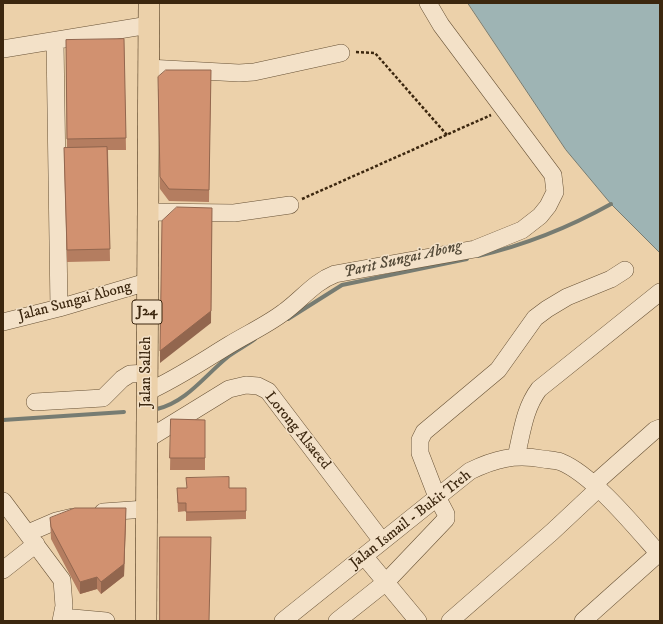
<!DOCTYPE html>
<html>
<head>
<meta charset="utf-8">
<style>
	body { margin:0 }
	#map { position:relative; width:663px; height:624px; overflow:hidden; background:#ecd1aa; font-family:"IM FELL DW Pica",serif }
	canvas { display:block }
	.frame { position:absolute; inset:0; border:4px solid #3c270f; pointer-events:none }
</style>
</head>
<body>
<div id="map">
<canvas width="663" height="624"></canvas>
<div class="frame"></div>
</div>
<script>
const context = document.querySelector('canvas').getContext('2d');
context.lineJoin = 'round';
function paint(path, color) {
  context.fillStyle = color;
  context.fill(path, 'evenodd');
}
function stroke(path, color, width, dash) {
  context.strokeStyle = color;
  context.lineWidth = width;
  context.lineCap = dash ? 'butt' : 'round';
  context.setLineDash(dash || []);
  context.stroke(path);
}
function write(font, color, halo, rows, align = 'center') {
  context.font = font + ' "IM FELL DW Pica",serif';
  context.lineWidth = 3;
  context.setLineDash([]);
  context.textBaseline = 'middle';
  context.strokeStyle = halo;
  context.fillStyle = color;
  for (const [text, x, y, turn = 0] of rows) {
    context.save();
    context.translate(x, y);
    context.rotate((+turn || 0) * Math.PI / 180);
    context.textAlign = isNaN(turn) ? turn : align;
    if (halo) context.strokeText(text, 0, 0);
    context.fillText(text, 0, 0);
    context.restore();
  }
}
const water = new Path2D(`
	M468 3H660V253L611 204 566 150Z`);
paint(water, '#9eb4b4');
stroke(water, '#777c72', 1);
stroke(new Path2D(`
	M478 256C525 245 568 228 611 204
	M288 319 342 285 467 259
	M157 409C187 402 206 374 229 356 237 350 247 345 255 339
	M3 420 124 412`), '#777c72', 4);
const minor = new Path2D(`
	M55 41 59 308
	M3 49 149 25
	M148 68 239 73 254 72 341 53
	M148 212 234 213 290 205
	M3 322 59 308 147 282
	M147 392C176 379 201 362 229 345 247 334 267 325 284 312 302 299 314 282 335 274L475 249 522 230 540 216 548 206 555 192 553 175 441 25 428 3
	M35 402 103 398 122 379 130 374 147 373
	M146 440 229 389 246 385 258 386 268 391 382 541
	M516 457C522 433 524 409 539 389L660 292
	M594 484 655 430 660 428
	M3 501 62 580 64 606 61 621
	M103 512 146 509
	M28 533 56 521 73 517
	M364 556 418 621
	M3 570 36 544
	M62 617 106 621
	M283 621 470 471C495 459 514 454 543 459 549 460 555 460 561 462 593 475 636 528 660 555
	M337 621 386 582 446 519V514L437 497 420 453V440L424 432 498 370 535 318 547 309 567 297 611 279 625 270
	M450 621 552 532 599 488
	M583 621 659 553`);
const major = new Path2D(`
	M146 621 149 3`);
stroke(minor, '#685236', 18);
stroke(major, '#3c270f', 22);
stroke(new Path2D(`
	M356 52 375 53 447 135
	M302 199 491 115`), '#3c270f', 2.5, [3, 2]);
stroke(minor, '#f3e1c8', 17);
stroke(major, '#ecd1aa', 21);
paint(new Path2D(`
	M124 39 126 150H108L110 261 67 262 64 160V148H67L66 40Z
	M211 70 209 202 169 201 160 189 158 89Z
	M171 419 205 420V470H170Z
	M177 488H246V519L186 521V511L178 512Z
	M50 518 126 520 124 576 101 594 97 589 80 594 51 539Z`), '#b47d60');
paint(new Path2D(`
	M212 208 211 323 160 363V351Z
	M126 508 124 576 101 594V582Z
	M97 577V589L80 594V582Z`), '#92664e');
const building = new Path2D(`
	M124 39 126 138 67 139 66 40Z
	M166 70H211L209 190 169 189 160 177 158 77Z
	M107 147 110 249 67 250 64 148Z
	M177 207 212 208 211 311 160 351 162 221Z
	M171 419 205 420V458H170Z
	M229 477V488H246V511L186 512V503H178L177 488H187L186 478Z
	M75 508H126L124 564 101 582 97 577 80 582 51 527 50 518Z
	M160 537H211L209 621H160Z`);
paint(building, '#d19170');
stroke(building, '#92664e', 1);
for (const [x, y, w] of [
	[147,312,30]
]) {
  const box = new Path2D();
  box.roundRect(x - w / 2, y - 12, w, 24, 3);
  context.fillStyle = '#f3e1c8';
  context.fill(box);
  stroke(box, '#3c270f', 1);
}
write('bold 14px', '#3c270f', null, [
	["J24",147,312]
]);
write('15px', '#3c270f', '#f3e1c8', [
	["Jalan Sungai Abong",75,302,-15],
	["Jalan Salleh",147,372,-90],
	["Lorong Alsaeed",297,431,51],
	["Jalan Ismail - Bukit Treh",411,520,-38]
]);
write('italic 16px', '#544a38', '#f3e1c8', [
	["Parit Sungai Abong",403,260,-13]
]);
</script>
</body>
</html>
